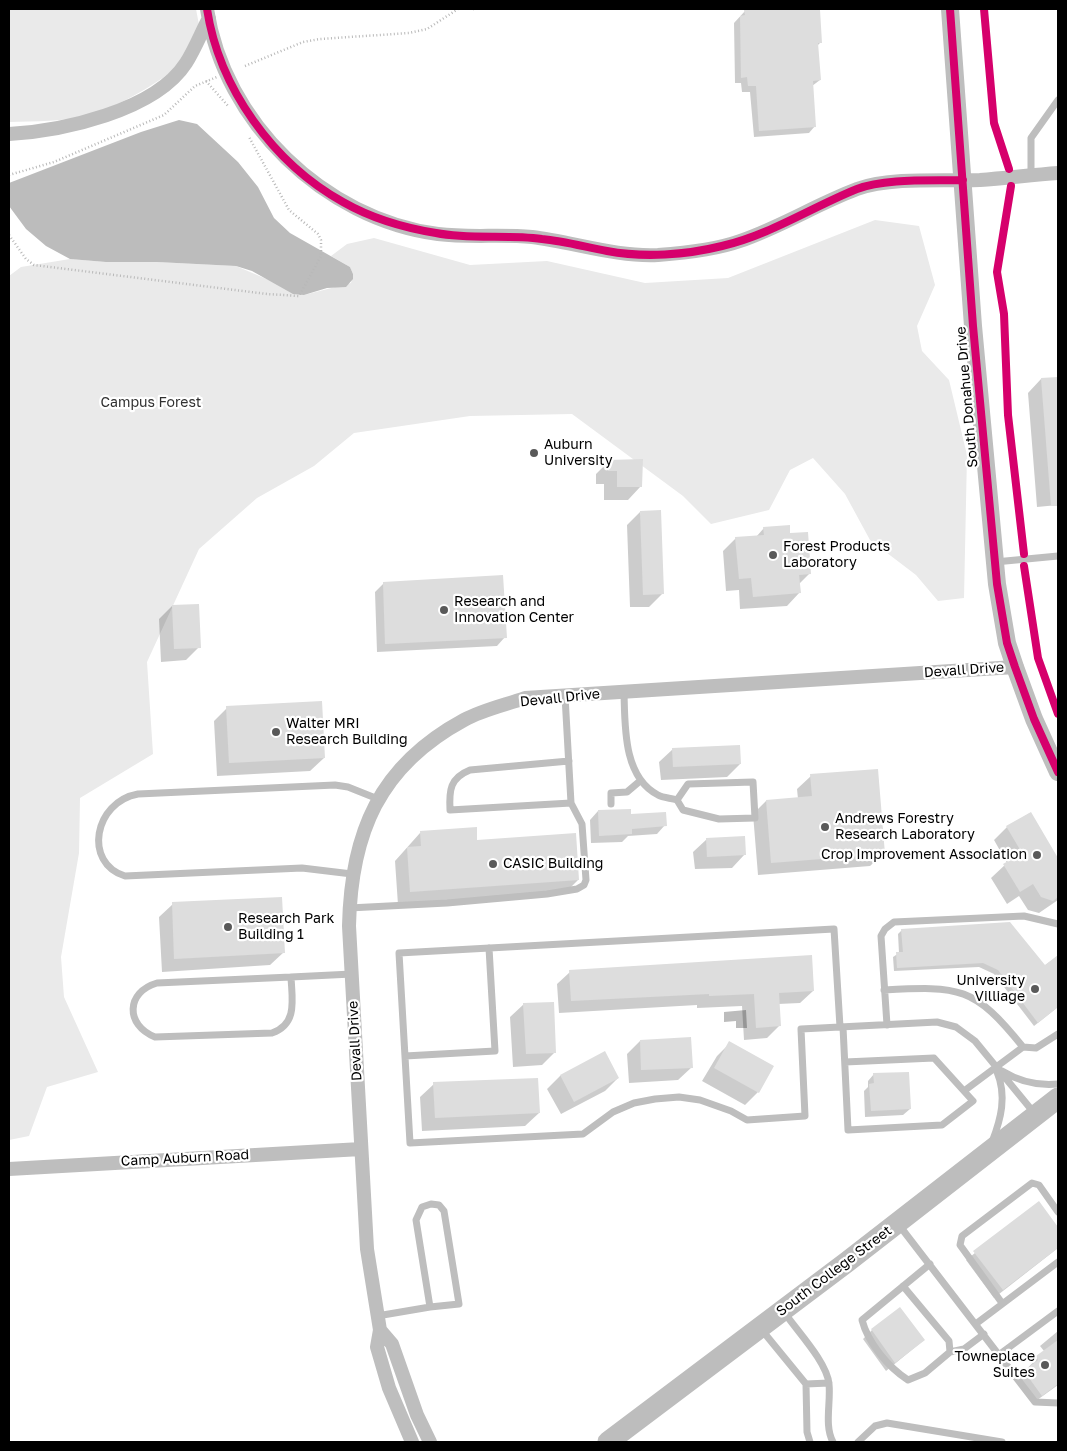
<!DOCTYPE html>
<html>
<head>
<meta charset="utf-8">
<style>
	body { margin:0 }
	#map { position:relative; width:1067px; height:1451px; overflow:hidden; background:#fff; font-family:"Golos Text",sans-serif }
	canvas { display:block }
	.frame { position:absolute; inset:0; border:10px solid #000; pointer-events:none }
</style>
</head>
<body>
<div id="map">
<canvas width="1067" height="1451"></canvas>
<div class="frame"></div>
</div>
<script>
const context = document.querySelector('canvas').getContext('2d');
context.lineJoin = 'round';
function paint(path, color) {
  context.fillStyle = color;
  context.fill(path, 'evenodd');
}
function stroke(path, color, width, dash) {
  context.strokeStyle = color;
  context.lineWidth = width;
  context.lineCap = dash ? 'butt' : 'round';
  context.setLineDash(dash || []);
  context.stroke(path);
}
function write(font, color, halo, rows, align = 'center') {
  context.font = font + ' "Golos Text",sans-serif';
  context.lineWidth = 4.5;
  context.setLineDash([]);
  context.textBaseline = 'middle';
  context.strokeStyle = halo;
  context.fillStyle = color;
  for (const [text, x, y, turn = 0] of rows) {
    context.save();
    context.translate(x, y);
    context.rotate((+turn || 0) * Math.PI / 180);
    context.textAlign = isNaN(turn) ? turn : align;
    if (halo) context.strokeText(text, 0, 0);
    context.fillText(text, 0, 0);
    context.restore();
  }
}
paint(new Path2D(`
	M9 9H196L200 30C194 41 188 54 180 63 165 81 112 109 90 115 64 122 35 121 9 122Z
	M875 220 919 226 935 285 917 326 922 351 949 380 967 455 964 598 938 601 916 575 870 540 845 494 813 458 790 470 769 510 711 524 683 496 572 414 470 416 354 433 314 466 257 498 199 549 147 662 153 754 80 798 79 853 61 957 64 997 98 1072 47 1087 29 1136 9 1140V276L21 267 70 259 106 262H157L236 266 304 295 351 283 353 274 350 267 331 256 347 244 374 238 470 265 547 261 645 283 728 278Z`), '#eaeaea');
paint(new Path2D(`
	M179 120 197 124 238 162 258 187 274 218 290 233 350 267 353 274V279L346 287 327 288 304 295 293 294 252 271 236 266 157 262H106L70 259 46 246 26 229 9 206V183L141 132Z
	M746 1010 747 1028H736V1021L724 1022V1012Z`), '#bcbcbc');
paint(new Path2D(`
	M774 9H815L821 42 817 46 820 80 812 86 815 126 809 133 754 137 750 92H742L741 83H735L734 23 745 11Z
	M1058 378V505L1037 507 1028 393 1041 379Z
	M609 461 641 486 628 500H604V484H596V474Z
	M640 512 662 594 649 607H630L627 525Z
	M764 528 789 534 810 573 799 584 800 592 787 606 740 609 739 590 726 591 723 551 736 538 756 537Z
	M384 583 505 637 497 646 377 652 375 592Z
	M172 606 199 647 186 660 161 662 159 619Z
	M227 708 324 758 310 771 217 776 214 721Z
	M673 749 740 764 727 777 661 780 659 762Z
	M811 776 884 853 870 866 758 875 753 814 766 801 798 799 797 789Z
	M598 811 630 816 665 825 657 834 628 836 622 842 591 843 590 820Z
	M1030 813 1058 860V900L1039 913 1028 910 1019 896 1007 904 991 878 1007 863 994 840 1007 827Z
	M420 833 476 841 578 880 565 893 398 905 395 861Z
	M707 839 745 854 732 868 695 869 693 852Z
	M173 904 284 952 270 965 162 972 159 917Z
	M902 930 1044 966 1058 956V1007L1034 1026 994 974 979 967 894 971 893 957 899 953 898 934Z
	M570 972 813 991 800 1003 778 1004 779 1026 767 1038 744 1040 742 1006 697 1008V1005L559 1013 557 984Z
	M524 1004 555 1052 542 1065 513 1067 510 1017Z
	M640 1041 692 1067 678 1080 629 1083 627 1054Z
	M730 1043 758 1092 745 1105 702 1081 717 1056Z
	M605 1053 618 1078 605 1091 561 1114 547 1089 560 1076Z
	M874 1074 910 1109 903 1115 865 1117 864 1091 868 1087V1081Z
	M434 1084 539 1113 525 1126 422 1131 420 1097Z
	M1039 1203 1058 1229V1248L994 1298 966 1260Z
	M872 1330 924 1340 886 1371 863 1339Z
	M1058 1331V1385L1033 1403 1016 1380 1044 1351 1040 1346Z`), '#0003');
paint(new Path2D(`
	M816 9 820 10 822 43H818L821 80 813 81 816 127 759 131 756 86H748L747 77 741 78 740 16 745 15 744 10Z
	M1058 377V506H1051L1041 378Z
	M643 459 642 487H617V471H608V460Z
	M661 510 664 594 643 595 640 511Z
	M790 525V533L808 532 811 574 799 575 801 593 753 597 751 578 739 579 735 537 764 535 763 527Z
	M503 575 507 638 385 644 383 582Z
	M199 604 201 648 174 649 172 605Z
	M322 701 325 758 229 763 226 706Z
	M740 745 741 764 673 767 672 748Z
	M878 769 885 854 771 863 766 800 812 796 810 774Z
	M631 809V814L666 812 667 826 632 829V834L599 836 598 810Z
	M1031 812 1058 858V897L1053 901 1041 897 1033 884 1020 892 1003 864 1022 853 1006 826Z
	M477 827V840L576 833 579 880 410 892 407 847 421 846 420 831Z
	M745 836 746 855 707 857 706 838Z
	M282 897 285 953 174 959 172 902Z
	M1010 922 1045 965 1058 955V1007L1038 1023 998 970 983 963 897 968 896 952H903L901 929Z
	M812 955 814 991 779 993 781 1026 756 1028 754 994 709 996V994L571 1001 569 970Z
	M554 1002 556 1053 526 1054 523 1003Z
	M691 1037 693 1068 641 1070 640 1040Z
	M729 1041 774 1066 759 1093 714 1068Z
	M605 1051 619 1078 574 1102 560 1075Z
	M909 1072 911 1109 871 1111 869 1084 874 1083 873 1073Z
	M538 1078 540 1113 435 1118 433 1082Z
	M1039 1201 1058 1227V1248L1003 1290 973 1251Z
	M900 1307 925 1340 895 1363 871 1329Z
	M1058 1340V1384L1042 1396 1024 1371 1038 1360 1036 1356Z`), '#ddd');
stroke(new Path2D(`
	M473 9H474
	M245 66 303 42 320 39 409 33 427 29 458 9
	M206 81 229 107
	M9 175 54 162 164 115 195 86 217 77
	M9 235 26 259 34 265 267 294 299 296 321 256V240L318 234 289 210 249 137`), '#b8b8b8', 2.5, [1, 2.5]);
stroke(new Path2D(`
	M1031 175V138L1058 100
	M995 562 1058 556
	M624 692C625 726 623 777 658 795 663 798 671 798 677 800L683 810 719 819 755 818 753 782 688 784 677 800
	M569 761 470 770C450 778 449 790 450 810L571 803
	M611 804V793L627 792 640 781
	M352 874 302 868 125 876C83 863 94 802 138 794L335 785 348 787 378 799
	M349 908 447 903 547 894 577 889 584 885 586 880 582 824 571 803 565 696
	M291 977 157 983C126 992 125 1025 155 1037L272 1033C298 1024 292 999 291 977L352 974
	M884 990C960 986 974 986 1023 1047L964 1091
	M887 1025 881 936 885 929 894 922 1024 916 1058 924
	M840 1027 834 929 399 953 410 1143 583 1134 613 1112 634 1103 655 1099 679 1097 700 1100 731 1111 747 1120 805 1116 801 1029 937 1022 956 1027 975 1041 1035 1114
	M843 1027 848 1130 942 1125 973 1101 934 1058 845 1062
	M1023 1047 1036 1048 1058 1034
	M405 1056 495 1051 489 948
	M1002 1071C1020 1082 1037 1086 1058 1084
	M992 1142C1001 1119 1007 1096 997 1072
	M899 1225 1035 1402 1058 1403
	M930 1264 862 1320C868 1343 888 1367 908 1380L925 1373 950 1352 964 1349 984 1334
	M903 1286 949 1341 950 1352
	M1002 1303 960 1245 962 1236 1032 1183 1039 1185 1058 1212
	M784 1312C797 1331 827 1362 829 1384 831 1402 824 1426 833 1442
	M377 1316 430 1307 416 1220 422 1207 431 1204 439 1205 444 1211 459 1304 430 1307
	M977 1323 1058 1262
	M761 1329 806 1384 807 1432 810 1442
	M1000 1354 1058 1311
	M806 1384 829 1383
	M858 1442 875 1426 887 1423 1002 1442`), '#bebebe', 7);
stroke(new Path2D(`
	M207 9C224 122 324 219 438 234 469 238 501 234 532 237 573 242 616 257 658 255 685 253 715 250 740 241 781 227 817 204 857 189 890 177 944 181 980 180 1006 178 1032 175 1058 173
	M9 134C62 131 155 111 186 63 195 49 201 33 209 18
	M9 1169 361 1149
	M380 1330 392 1344 417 1415 430 1442
	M412 1442 389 1388 377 1347 380 1330 367 1249 349 926C351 833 379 766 464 720 482 710 505 705 525 698L1015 667`), '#bebebe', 14);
stroke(new Path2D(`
	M950 9 973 326 997 584 1007 643 1015 667 1034 719 1058 772`), '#bebebe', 18);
stroke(new Path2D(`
	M608 1442 847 1262 1058 1098`), '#bdbdbd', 21);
stroke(new Path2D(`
	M207 9C219 88 273 163 343 202 371 218 405 228 436 233 471 240 507 234 542 239 564 241 585 247 607 251 644 258 686 255 722 246 770 235 812 207 857 189 885 178 932 181 963 180
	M950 9 973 326 997 584 1007 643 1015 667 1034 719 1058 772
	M984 9 994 123 1009 169
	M1011 186 997 272 1004 314 1008 415 1024 554
	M1024 566 1038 658 1058 714`), '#d6006c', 8);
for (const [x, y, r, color] of [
	[534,453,5,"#595959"],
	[773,555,5,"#595959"],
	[444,610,5,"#595959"],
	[276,732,5,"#595959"],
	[825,827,5,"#595959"],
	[1037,855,5,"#595959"],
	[493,864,5,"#595959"],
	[228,927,5,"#595959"],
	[1035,989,5,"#595959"],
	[1045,1365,5,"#595959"]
]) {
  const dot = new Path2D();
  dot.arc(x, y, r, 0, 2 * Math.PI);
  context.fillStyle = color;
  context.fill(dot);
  stroke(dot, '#fff', 2);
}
write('14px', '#000', '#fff', [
	["South Donahue Drive",967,397,-95],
	["Devall Drive",964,670,-4],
	["Devall Drive",560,698,-6],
	["Devall Drive",355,1041,-93],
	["Camp Auburn Road",185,1158,-3],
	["South College Street",834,1271,-37]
]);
write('14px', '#303030', '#fff', [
	["Campus Forest",151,403]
]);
write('14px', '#000', '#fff', [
	["Auburn",544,445],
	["University",544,461],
	["Forest Products",783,547],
	["Laboratory",783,563],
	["Research and",454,602],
	["Innovation Center",454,618],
	["Walter MRI",286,724],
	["Research Building",286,740],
	["Andrews Forestry",835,819],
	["Research Laboratory",835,835],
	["Crop Improvement Association",1027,855,"right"],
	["CASIC Building",503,864],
	["Research Park",238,919],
	["Building 1",238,935],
	["University",1025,981,"right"],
	["Villiage",1025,997,"right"],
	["Towneplace",1035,1357,"right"],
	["Suites",1035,1373,"right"]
], 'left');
</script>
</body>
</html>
